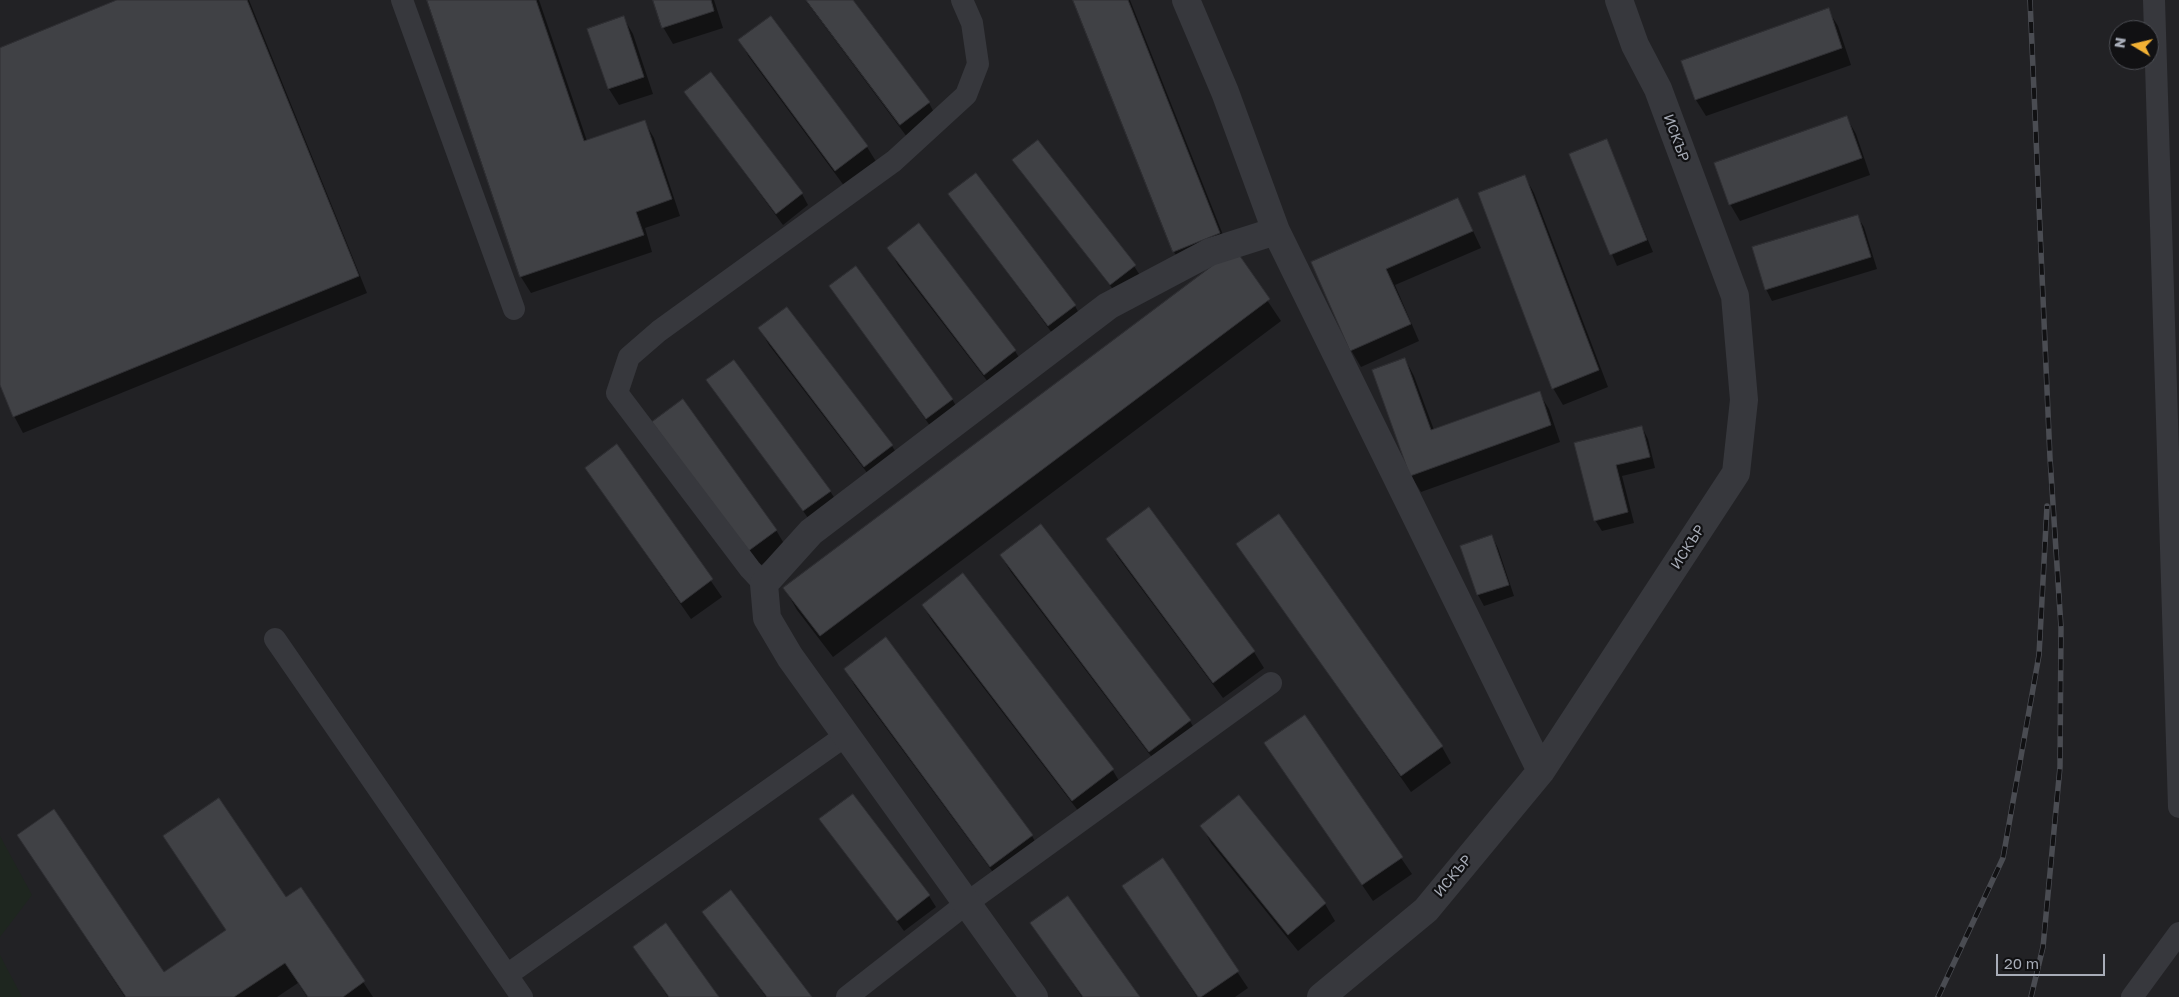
<!DOCTYPE html>
<html>
<head>
<meta charset="utf-8">
<style>
	body { margin:0 }
	#map { position:relative; width:2179px; height:997px; overflow:hidden; background:#161618; font-family:"Golos Text",sans-serif }
	canvas { display:block }
	.north { position:absolute; left:2109px; top:20px; width:50px; height:50px; box-sizing:border-box; background:#111113; border:1px solid #4d4f55; border-radius:50%; rotate:279deg; font-size:14px; font-weight:700; line-height:20px; text-align:center; color:#a8adb8 }
	.north::after { content:''; display:block; margin:auto; width:18px; height:22px; background:#f2b134; clip-path:polygon(50% 0,100% 100%,50% 72%,0 100%) }
	.scale { position:absolute; left:1996px; top:954px; width:109px; height:22px; box-sizing:border-box; border:2px solid #a8adb8; border-top:0; padding-left:6px; font-size:15px; line-height:18px; white-space:nowrap; color:#a8adb8; -webkit-text-stroke:4px #111113; paint-order:stroke }
</style>
</head>
<body>
<div id="map">
<canvas width="2179" height="997"></canvas>
<div class="north">N</div>
<div class="scale">20 m</div>
</div>
<script>
const context = document.querySelector('canvas').getContext('2d');
context.lineJoin = 'round';
function paint(path, color) {
  context.fillStyle = color;
  context.fill(path, 'evenodd');
}
function stroke(path, color, width, dash) {
  context.strokeStyle = color;
  context.lineWidth = width;
  context.lineCap = dash ? 'butt' : 'round';
  context.setLineDash(dash || []);
  context.stroke(path);
}
function write(font, color, halo, rows, align = 'center') {
  context.font = font + ' "Golos Text",sans-serif';
  context.lineWidth = 4.5;
  context.setLineDash([]);
  context.textBaseline = 'middle';
  context.strokeStyle = halo;
  context.fillStyle = color;
  for (const [text, x, y, turn = 0] of rows) {
    context.save();
    context.translate(x, y);
    context.rotate((+turn || 0) * Math.PI / 180);
    context.textAlign = isNaN(turn) ? turn : align;
    if (halo) context.strokeText(text, 0, 0);
    context.fillText(text, 0, 0);
    context.restore();
  }
}
paint(new Path2D(`
	M0 0H2179V997H0ZM2119 30H2149V60H2119Z`), '#222225');
paint(new Path2D(`
	M0 836 32 895 0 937Z
	M0 955 22 997H0Z`), '#1e261f');
paint(new Path2D(`
	M121 0H249L367 293 23 433 14 416 0 382V49Z
	M428 0H539L587 141 644 121 654 138 680 216 645 228 652 252 531 293 521 277Z
	M654 0H714L723 28 673 44 663 27Z
	M805 0H852L929 103 938 120 910 141Z
	M1075 0H1130L1229 250 1184 268 1174 252Z
	M1828 10 1838 26 1851 65 1706 116 1696 100Z
	M623 17 633 34 653 94 619 105 609 89 588 29Z
	M740 41 867 147 877 163 845 187 749 57Z
	M686 93 802 194 808 205 783 225Z
	M1847 118 1856 134 1870 175 1740 221 1730 204Z
	M1606 140 1653 252 1617 266 1570 155Z
	M1014 160 1134 266 1141 277 1118 296Z
	M1525 177 1534 193 1608 387 1563 405 1553 388Z
	M950 195 1075 306 1081 317 1055 337Z
	M1458 199 1481 248 1395 285 1419 341 1361 367 1351 350 1313 263Z
	M1857 216 1864 227 1877 269 1772 301 1766 289Z
	M919 225 1015 351 1025 367 995 391 898 265 889 248Z
	M1234 251 1281 321 833 657 797 610 785 589Z
	M831 286 952 399 959 411 933 430Z
	M786 308 892 446 902 462 875 483 769 345 760 329Z
	M1405 359 1414 376 1434 430 1539 393 1549 409 1560 442 1421 492 1411 476Z
	M708 380 830 491 837 502 811 522Z
	M683 401 776 530 786 547 757 568Z
	M1642 427 1648 439 1655 468 1622 476 1634 523 1602 531 1595 520 1576 444Z
	M617 446 722 597 691 619 586 468Z
	M1149 509 1254 652 1264 668 1223 698 1117 556 1108 540Z
	M1492 536 1498 548 1514 596 1484 606 1478 595 1461 546Z
	M1238 544 1442 747 1451 763 1411 792Z
	M1001 556 1190 721 1199 737 1160 768 1011 572Z
	M923 606 1112 769 1122 786 1083 817 933 622Z
	M845 669 1032 836 1041 852 1001 883 855 686Z
	M1304 717 1412 874 1373 901 1266 744Z
	M1239 797 1325 904 1335 921 1298 951 1211 843 1202 826Z
	M821 819 929 896 936 907 904 931Z
	M18 835 164 974 227 931 164 836 286 899 301 889 373 997H307L298 983 277 997H125Z
	M1162 860 1248 988 1235 997H1197L1124 886Z
	M704 912 811 997H766Z
	M1032 923 1138 997H1082Z
	M635 948 718 997H668Z`), '#0007');
const building = new Path2D(`
	M117 0H247L359 276 13 417 0 385V48Z
	M427 0H536L584 141 645 120 672 199 636 212 644 235 520 277Z
	M653 0H711L714 11 662 28Z
	M806 0H853L930 102 900 125Z
	M1073 0H1128L1220 233 1173 252Z
	M1829 8 1842 48 1695 100 1681 61Z
	M624 16 644 77 608 89 587 29Z
	M771 16 868 146 835 171 738 40Z
	M711 72 803 193 776 214 684 92Z
	M1847 116 1862 158 1729 205 1714 163Z
	M1607 139 1647 240 1610 255 1569 154Z
	M1038 140 1136 265 1110 285 1012 160Z
	M976 173 1076 305 1048 326 948 194Z
	M1525 175 1599 370 1552 389 1478 193Z
	M1458 198 1473 231 1386 269 1411 324 1350 351 1311 262Z
	M1858 215 1871 257 1765 290 1752 247Z
	M919 223 1016 350 984 375 887 248Z
	M1235 249 1270 299 820 636 783 588Z
	M856 266 953 399 926 419 829 286Z
	M787 307 893 445 864 467 758 328Z
	M1405 358 1431 430 1540 391 1551 425 1410 476 1372 370Z
	M734 360 831 491 803 511 706 380Z
	M683 399 777 530 747 552 652 422Z
	M1642 426 1650 457 1616 465 1628 512 1594 521 1574 443Z
	M617 444 713 579 681 603 585 468Z
	M1149 507 1255 651 1213 683 1106 539Z
	M1279 514 1443 746 1401 776 1236 544Z
	M1041 524 1191 720 1149 752 1000 555Z
	M1492 535 1509 585 1477 595 1460 546Z
	M963 573 1114 769 1072 801 922 605Z
	M886 637 1033 835 990 867 844 669Z
	M1305 715 1403 857 1362 885 1264 743Z
	M853 794 930 895 897 921 819 819Z
	M1239 795 1326 903 1288 935 1200 826Z
	M219 798 286 897 301 887 365 981 343 997H308L285 963 234 997H126L17 835 54 809 164 972 226 930 163 836Z
	M1163 858 1239 971 1201 997H1198L1122 886Z
	M731 890 812 997H767L702 912Z
	M1068 896 1140 997H1083L1030 923Z
	M666 923 719 997H669L633 947Z`);
paint(building, '#404145');
stroke(building, '#303034', 1);
stroke(new Path2D(`
	M402 0 514 309
	M2154 0 2179 807
	M764 584 750 569 617 393 629 357 659 331 894 161 966 95 978 64 972 23 962 0
	M275 639 522 997
	M507 975 845 736
	M847 997 967 903 1271 683
	M2132 997 2179 933`), '#37383d', 22);
stroke(new Path2D(`
	M1186 0 1225 92 1276 231 1541 771
	M1034 997 790 657 767 618 764 584 811 532 1108 306 1210 252 1276 231
	M1321 997 1426 910 1541 771 1736 473 1744 400 1735 296 1658 89 1635 45 1619 0`), '#37383d', 28);
const rail = new Path2D(`
	M2030 0 2050 458 2061 627 2060 767 2043 947 2031 997
	M1938 997 2003 858 2039 655 2047 506`);
stroke(rail, '#4a4c52', 5.5);
stroke(rail, '#111113', 4, [11]);
write('14px', '#a8adb8', '#111113', [
	["ИСКЪР",1676,138,70],
	["ИСКЪР",1688,547,-57],
	["ИСКЪР",1453,876,-50]
]);
</script>
</body>
</html>
